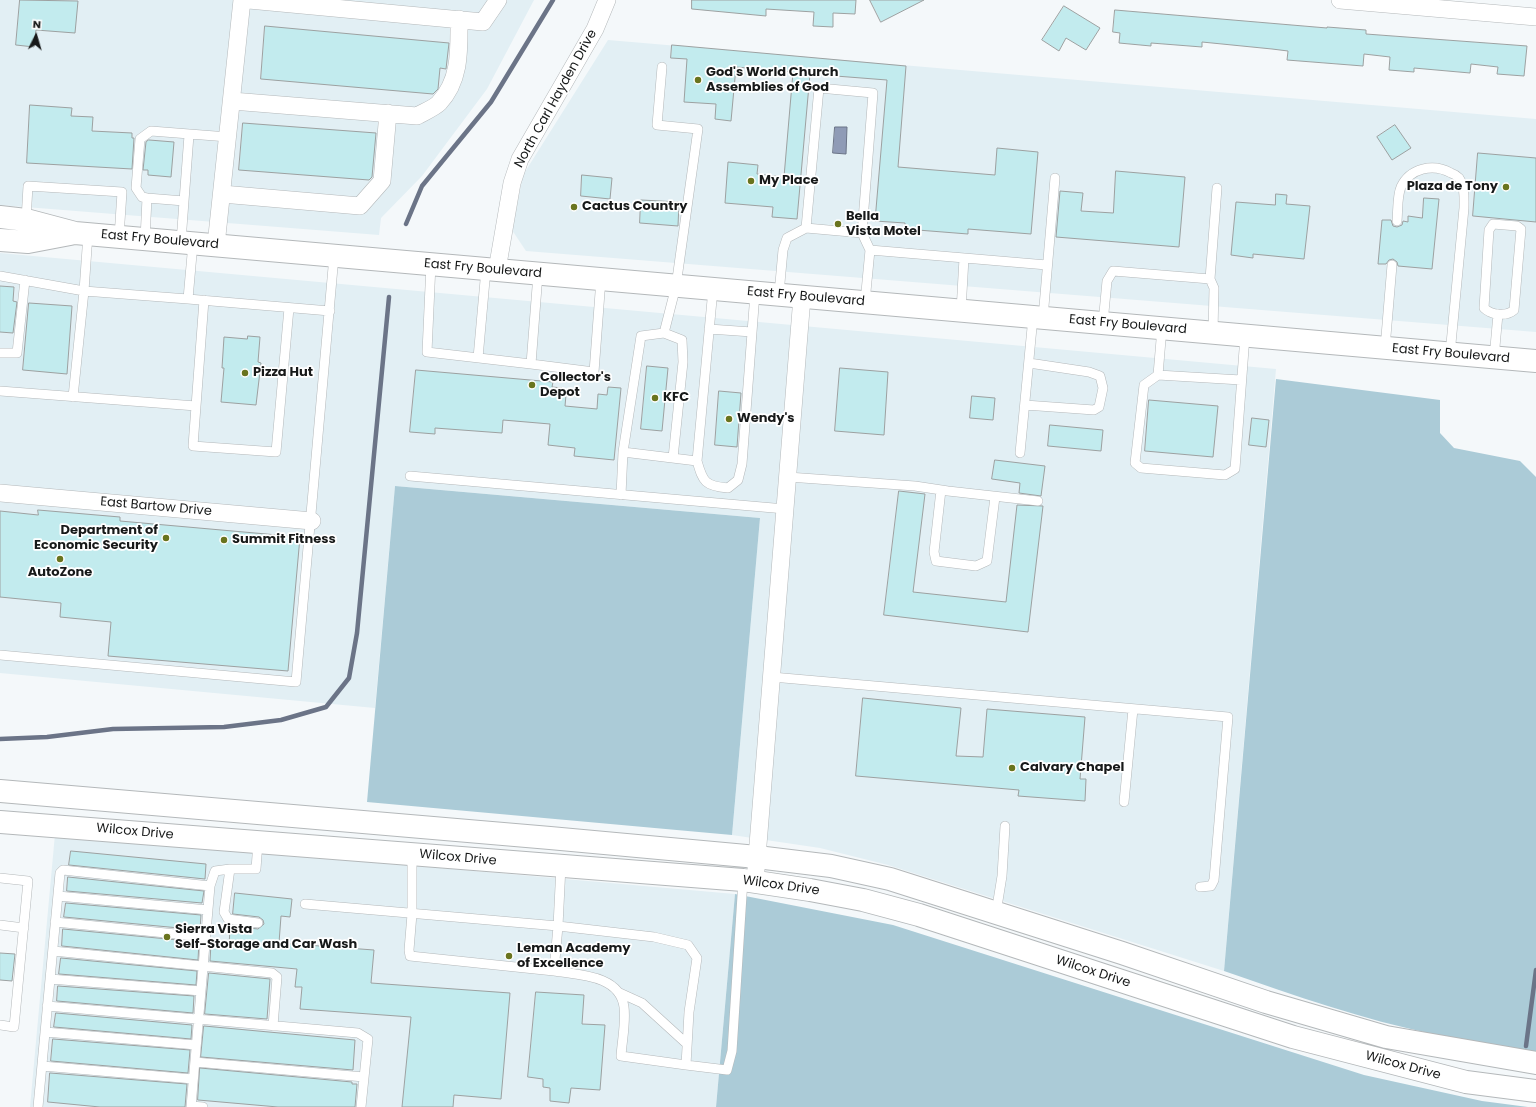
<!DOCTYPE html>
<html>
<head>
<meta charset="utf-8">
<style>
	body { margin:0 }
	#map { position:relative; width:1536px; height:1107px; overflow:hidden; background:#f4f8fa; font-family:Poppins,sans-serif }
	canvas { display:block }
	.north { position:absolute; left:16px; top:16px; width:40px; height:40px; -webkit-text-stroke:3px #fff; paint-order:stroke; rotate:5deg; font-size:11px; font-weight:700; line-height:16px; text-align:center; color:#171919 }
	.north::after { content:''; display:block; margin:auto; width:14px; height:18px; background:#171919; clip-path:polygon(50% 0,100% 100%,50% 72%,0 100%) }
</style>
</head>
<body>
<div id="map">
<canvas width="1536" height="1107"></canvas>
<div class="north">N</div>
</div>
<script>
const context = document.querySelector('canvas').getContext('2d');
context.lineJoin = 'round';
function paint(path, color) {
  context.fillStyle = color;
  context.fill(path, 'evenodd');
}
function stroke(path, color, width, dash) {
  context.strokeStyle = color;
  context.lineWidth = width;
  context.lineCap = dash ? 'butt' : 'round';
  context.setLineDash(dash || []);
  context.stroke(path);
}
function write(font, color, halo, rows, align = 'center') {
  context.font = font + ' Poppins,sans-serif';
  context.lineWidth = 3.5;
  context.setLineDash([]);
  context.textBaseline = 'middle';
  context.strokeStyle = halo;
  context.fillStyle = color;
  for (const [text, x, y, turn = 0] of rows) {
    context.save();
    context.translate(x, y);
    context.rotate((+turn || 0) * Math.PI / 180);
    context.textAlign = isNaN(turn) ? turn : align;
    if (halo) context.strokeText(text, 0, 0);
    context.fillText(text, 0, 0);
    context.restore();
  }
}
paint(new Path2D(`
	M0 0H534L487 89 422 176 381 218 379 235 0 205Z
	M608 40 1536 119V332L526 251 512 230 523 175Z
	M0 253 1276 369 1224 971 888 865 820 848 732 835 760 518 395 486 375 708 0 673Z
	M55 834 735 894 716 1107H30Z`), '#e2eff4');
paint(new Path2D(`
	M1276 379 1440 400V433L1454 448 1520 461 1536 477V1052C1467 1043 1397 1028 1331 1007 1295 996 1260 983 1224 971Z
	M395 486 760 518 732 835 367 802Z
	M735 894 893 925 1364 1075 1482 1101 1528 1107H716Z`), '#abcbd7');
const water = new Path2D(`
	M835 127H847L846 154 833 153Z`);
paint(water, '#8f9bb6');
stroke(water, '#6b7487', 1);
stroke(new Path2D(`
	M406 224 422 186 491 102 553 0
	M0 739 47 737 113 729 224 727 281 720 326 707 349 678 357 633 389 297
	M1526 1046 1536 970`), '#6b7487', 4.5);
const building = new Path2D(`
	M20 0 78 1 75 33 36 30 34 47 16 45Z
	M692 0H856L855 14 833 13V27L813 26 814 12 766 9V16L692 9Z
	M870 0H924L881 22Z
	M1064 6 1100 28 1086 50 1066 38 1059 51 1042 40Z
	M1115 10 1327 28V27L1366 30V34L1527 46 1524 76 1497 74 1498 67 1471 64 1470 73 1414 68V72L1389 70 1390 57 1364 54 1363 66 1287 60 1288 51 1272 49 1202 42V47L1151 43V46L1119 43 1120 33 1113 32Z
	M265 26 449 43 446 69 440 68 438 89 433 94 261 79Z
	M672 45 906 66 898 167 995 175 997 148 1038 152 1031 234 968 229V234L905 229V223L875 221 887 80 810 74 797 219 772 217 773 207 725 203 728 162 758 165 757 174 784 177 793 72 736 67 731 121 715 119 716 104 684 102 687 59 671 58Z
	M30 105 72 108 71 116 93 117 92 131 132 133V138H134L132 169 27 163Z
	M243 123 376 133 372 177 369 180 239 170Z
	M1395 125 1411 148 1392 160 1377 137Z
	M149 140 174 142 171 177 148 175V170H143L146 142Z
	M1478 153 1536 158V222L1473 216Z
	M1116 171 1185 177 1179 247 1056 237 1060 191 1083 193 1081 211 1113 213Z
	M582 175 612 178 610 199 581 196Z
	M1276 194 1287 195 1286 204 1310 206 1304 259 1253 254V258L1231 255 1236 202 1275 205Z
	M1424 198 1439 199 1432 269 1398 266 1397 262 1393 259 1389 260 1386 264H1378L1382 220H1391L1393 226 1397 227 1402 225 1403 221 1408 222V216L1422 218Z
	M641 200 679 202 678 226 640 223Z
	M0 286 14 287 13 301 17 302 13 333 0 332Z
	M29 303 72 306 67 374 23 370Z
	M248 336 260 337 258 362 261 363 256 405 221 402 224 368H222L224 337 247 339Z
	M647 366 668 368 662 431 641 429Z
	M840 368 888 372 884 435 835 431Z
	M416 370 553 382 552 387 562 388 561 395H566L565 406 597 409 598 394 607 395 608 387 621 388 614 460 574 456 575 448 548 445 550 424 503 420 502 433 435 428V434L410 432Z
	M719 391 741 393 737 447 715 445Z
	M972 396 995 398 993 420 970 418Z
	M1149 400 1218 406 1213 457 1145 451Z
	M1252 418 1269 420 1266 447 1249 445Z
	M1050 425 1103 430 1101 451 1048 446Z
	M995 460 1045 466 1041 496 1019 493 1020 483 992 479Z
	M899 491 925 494 913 592 1006 602 1017 505 1043 506 1028 632 884 615Z
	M38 510 120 517V521L300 537 288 671 108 656 111 622 60 617 61 603 0 597V511L38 515Z
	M863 698 961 708 956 756 983 757 987 709 1085 717 1080 779H1086L1085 801 1018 796 1019 790 856 776Z
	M71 851 206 864 205 879 69 865Z
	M68 877 204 891 202 903 67 891Z
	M235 893 292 899 290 917 281 916 279 943 374 950 371 983 510 993 501 1099 454 1095 453 1107H402L411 1017 300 1009 302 987H295L297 969 210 961 211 943 229 945 230 929H232V926L258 929 264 924 263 920 259 917 233 914Z
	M66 903 201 915 200 930 64 917Z
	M63 929 199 942 198 960 62 946Z
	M0 953 15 954 12 981 0 980Z
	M61 958 197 971 196 985 59 974Z
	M209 973 270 979 267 1019 205 1014Z
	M58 986 194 996 193 1013 57 1001Z
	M536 992 584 995 582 1024 605 1025 600 1090 571 1088 569 1103 550 1101V1088L543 1087V1079L528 1077Z
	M56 1013 192 1025 191 1039 54 1027Z
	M204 1026 355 1040 353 1070 201 1057Z
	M53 1039 190 1050 188 1073 51 1061Z
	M200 1068 352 1082V1084H357L355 1107H278L198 1100Z
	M50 1073 187 1084 185 1107H100L48 1102Z`);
paint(building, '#c2ebee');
stroke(building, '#9da1a1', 1);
const service = new Path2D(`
	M662 67 657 125 698 129 676 286 664 333
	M147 198 142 197 136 188 140 139 151 131 228 137
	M26 220 28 186 122 192 119 237
	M1397 221C1398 211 1397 196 1401 187 1410 168 1433 163 1451 173 1454 174 1457 176 1459 178 1465 187 1464 198 1464 208L1450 354
	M1493 224 1517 226 1521 229 1514 310C1506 317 1491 315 1484 308L1489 230Z
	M806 228 819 88 873 93 862 233 870 250 865 302
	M145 239 147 198 184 201 189 135
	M181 242 184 201
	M870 250 1047 265
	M431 264 427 352 531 364 538 274
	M0 276 84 291 88 234
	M1210 279 1217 188
	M713 289 697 461C703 482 705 486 728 488L738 480 742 464 755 293
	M779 294 783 250 787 238 806 228 862 233
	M188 299 330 311
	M204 300 193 446 276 452 289 308
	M961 311 964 258
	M1043 318 1055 178
	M1103 323 1107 281 1113 271 1210 279 1214 288 1213 333
	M1162 328 1158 375 1144 385 1135 463 1141 468 1225 475 1235 469 1245 336
	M709 329 752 332
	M1385 348 1392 265
	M0 353H17L25 280
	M478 358 486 269
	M1494 358 1498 314
	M531 364 594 372 601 279
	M1158 375 1241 380
	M0 391 196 406
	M73 397 84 291 188 299 193 243
	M1025 405 1094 410 1099 407 1103 388 1100 376 1089 372 1029 363
	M1020 453 1033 317
	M673 458 683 362 682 340 664 333 641 336 623 452 697 461
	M410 476 785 509
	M788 477 915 486 948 491 1038 501
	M941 490 934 552 936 561 976 566 987 561 995 497
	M621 495 623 452
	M0 655 296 682 334 256
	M772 677 1228 717 1214 880 1211 886 1200 887
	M1124 802 1133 709
	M412 854V914L409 950 410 956 554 971
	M561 866 558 926 654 937 688 945 697 958 689 1012 686 1065 727 1070 732 1051 743 880
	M230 869 224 912 228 919 258 923
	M0 878 28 881 14 1027 0 1025
	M58 896 208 910
	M305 904 558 926 554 971C579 975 620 975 624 1007 626 1022 622 1041 621 1056L686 1065
	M996 913 1002 876 1005 826
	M55 922 206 937
	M0 925 24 928
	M53 951 272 973 277 977 273 1026
	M50 979 201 991
	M620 993 642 1003 687 1044
	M47 1006 358 1033 368 1039 361 1107
	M45 1032 196 1045
	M195 1062 364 1077
	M42 1066 193 1079
	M191 1106 203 1107
	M38 1107 60 873 63 870 210 886
	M191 1107 210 886 215 871 230 869H256L258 842`);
const minor = new Path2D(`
	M249 0 483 22 498 0
	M1340 0 1536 17
	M232 101 417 116C424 112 434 108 439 103 461 80 459 49 459 19
	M222 194 360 206 382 181 388 113
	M216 245 242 0
	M497 270 512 183 520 159 595 29 607 0
	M0 493 312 521
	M755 882 802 297`);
const tertiary = new Path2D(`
	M0 791 550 838 757 857 831 866 890 879 1122 953 1266 1002 1386 1037 1536 1063
	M0 822 743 880 810 890 863 900 919 915 1293 1037 1466 1082 1536 1091`);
const secondary = new Path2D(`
	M0 217 26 220 75 233 1536 361
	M0 240 28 242 70 234`);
stroke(service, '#b4b8ba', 10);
stroke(minor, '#b4b8ba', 18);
stroke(tertiary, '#b4b8ba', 24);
stroke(secondary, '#b4b8ba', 24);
stroke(service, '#fff', 9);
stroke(minor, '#fff', 17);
stroke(tertiary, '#fff', 22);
stroke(secondary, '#fff', 22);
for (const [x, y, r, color] of [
	[698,80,4,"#69741e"],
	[751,181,4,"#69741e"],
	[1506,187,4,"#69741e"],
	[574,207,4,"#69741e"],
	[838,224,4,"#69741e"],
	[245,373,4,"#69741e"],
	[532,385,4,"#69741e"],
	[655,398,4,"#69741e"],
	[729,419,4,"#69741e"],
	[166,538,4,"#69741e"],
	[224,540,4,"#69741e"],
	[60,559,4,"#69741e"],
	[1012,768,4,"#69741e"],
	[167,937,4,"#69741e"],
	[509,956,4,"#69741e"]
]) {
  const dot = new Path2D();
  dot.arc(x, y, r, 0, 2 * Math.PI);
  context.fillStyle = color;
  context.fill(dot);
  stroke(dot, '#fff', 1.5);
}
write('bold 13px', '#171919', '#fff', [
	["God's World Church",706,73],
	["Assemblies of God",706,88],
	["My Place",759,181],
	["Plaza de Tony",1498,187,"right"],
	["Cactus Country",582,207],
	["Bella",846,217],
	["Vista Motel",846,232],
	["Pizza Hut",253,373],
	["Collector's",540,378],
	["Depot",540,393],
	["KFC",663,398],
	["Wendy's",737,419],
	["Department of",158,531,"right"],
	["Economic Security",158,546,"right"],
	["Summit Fitness",232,540],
	["AutoZone",60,573,"center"],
	["Calvary Chapel",1020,768],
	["Sierra Vista",175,930],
	["Self-Storage and Car Wash",175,945],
	["Leman Academy",517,949],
	["of Excellence",517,964]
], 'left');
write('13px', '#171919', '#fff', [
	["North Carl Hayden Drive",556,99,-61],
	["East Fry Boulevard",160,240,5],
	["East Fry Boulevard",483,269,5],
	["East Fry Boulevard",806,297,5],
	["East Fry Boulevard",1128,325,5],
	["East Fry Boulevard",1451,354,5],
	["East Bartow Drive",156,507,5],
	["Wilcox Drive",135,832,5],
	["Wilcox Drive",458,858,5],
	["Wilcox Drive",781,886,8],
	["Wilcox Drive",1093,972,18],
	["Wilcox Drive",1403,1066,15]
]);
</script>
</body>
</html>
